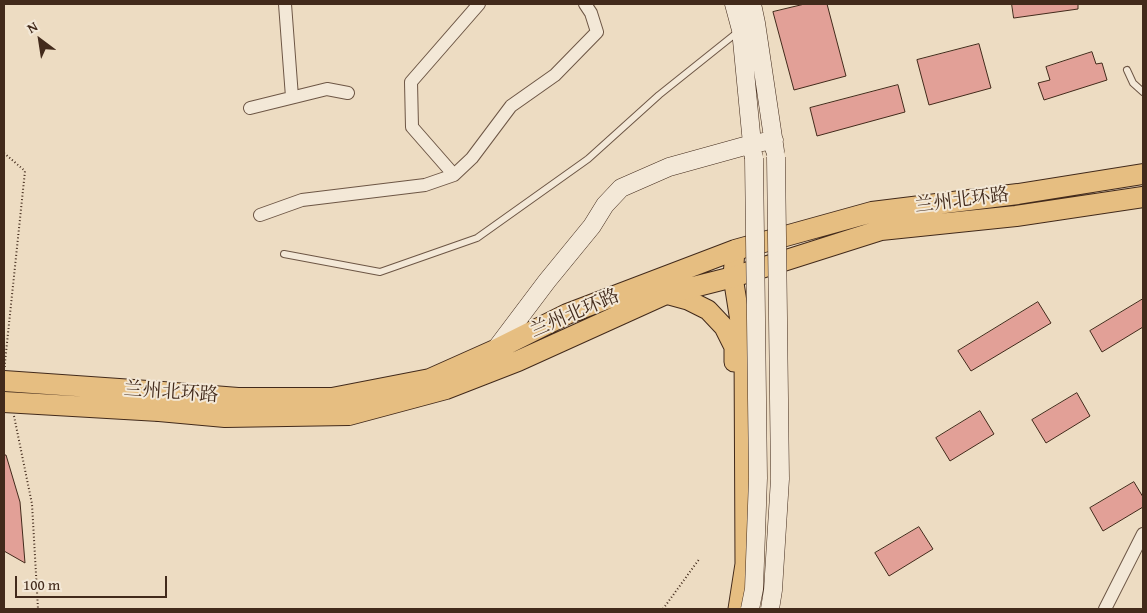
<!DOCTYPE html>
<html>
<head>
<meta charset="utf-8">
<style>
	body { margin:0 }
	#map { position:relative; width:1147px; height:613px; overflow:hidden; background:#eddcc2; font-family:"Gentium Book Plus",serif }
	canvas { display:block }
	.frame { position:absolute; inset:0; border:5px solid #422a1b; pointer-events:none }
	.north { position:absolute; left:15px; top:15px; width:50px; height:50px; -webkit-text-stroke:4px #f3e8d7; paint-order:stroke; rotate:329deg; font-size:14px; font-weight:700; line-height:20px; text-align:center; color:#422a1b }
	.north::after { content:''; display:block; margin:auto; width:18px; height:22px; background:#422a1b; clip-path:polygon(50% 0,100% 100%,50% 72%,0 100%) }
	.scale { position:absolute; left:15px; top:576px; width:152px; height:22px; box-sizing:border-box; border:2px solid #422a1b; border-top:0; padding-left:6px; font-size:15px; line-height:18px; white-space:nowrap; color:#422a1b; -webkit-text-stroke:4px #f3e8d7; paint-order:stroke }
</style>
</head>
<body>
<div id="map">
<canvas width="1147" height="613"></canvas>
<div class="frame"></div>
<div class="north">N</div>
<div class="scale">100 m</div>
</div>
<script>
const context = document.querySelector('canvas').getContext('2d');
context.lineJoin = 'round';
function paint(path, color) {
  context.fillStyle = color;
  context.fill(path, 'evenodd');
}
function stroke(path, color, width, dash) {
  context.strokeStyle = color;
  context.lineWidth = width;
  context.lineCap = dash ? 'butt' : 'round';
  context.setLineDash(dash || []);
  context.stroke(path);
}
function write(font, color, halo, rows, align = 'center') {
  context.font = font + ' "Gentium Book Plus","Noto Serif SC",serif';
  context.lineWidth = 4;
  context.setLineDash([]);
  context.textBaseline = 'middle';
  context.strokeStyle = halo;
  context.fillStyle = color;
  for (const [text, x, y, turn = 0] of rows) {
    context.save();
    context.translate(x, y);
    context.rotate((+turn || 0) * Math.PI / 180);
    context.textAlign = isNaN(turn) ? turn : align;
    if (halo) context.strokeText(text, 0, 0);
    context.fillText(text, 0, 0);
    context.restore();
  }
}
const building = new Path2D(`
	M805 4H827L846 76 794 90 773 12Z
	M1012 4H1078V9L1014 18Z
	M979 44 991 88 929 105 917 60Z
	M1092 52 1096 64 1102 63 1107 80 1044 100 1038 83 1050 80 1046 67Z
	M898 85 905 112 817 136 810 108Z
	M1143 299V327L1102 352 1090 331Z
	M1038 302 1051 323 971 371 958 351Z
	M1077 393 1090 416 1046 443 1032 420Z
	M980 411 994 434 950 461 936 438Z
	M4 455H6L20 502 25 563 4 551Z
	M1134 482 1143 497V507L1103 531 1090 508Z
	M919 527 933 549 889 576 875 553Z`);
paint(building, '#e2a097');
stroke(building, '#422a1b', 1);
const service = new Path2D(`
	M1127 70 1133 83 1143 92
	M284 254 380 272 477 238 588 159 659 95 739 31`);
const minor = new Path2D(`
	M285 4 292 97
	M250 108 327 89 348 93
	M454 175 412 127 411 82 479 4
	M260 215 302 200 425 185 454 175 472 158 511 106 555 75 597 32 591 13 585 4
	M1105 609 1143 534`);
const secondary = new Path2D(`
	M734 4 741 30 753 154
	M752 4 756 23 775 151
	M495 350 547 281 592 226 605 205 621 188 669 167 752 144 774 140`);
const primary = new Path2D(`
	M735 250 733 277 744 346 745 564 738 609
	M666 294 688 300 708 310 724 327 734 347V362`);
const trunk = new Path2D(`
	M162 392 238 398H332L430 379 495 350 567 314 735 250 872 212 1018 194 1143 174
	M159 411 225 417 349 415 446 389 518 361 666 294 733 277 881 230 1016 216 1143 197`);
stroke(service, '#6d5645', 8);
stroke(minor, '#6d5645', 14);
stroke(secondary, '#422a1b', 19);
stroke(primary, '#422a1b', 21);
stroke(trunk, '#422a1b', 22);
stroke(new Path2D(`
	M4 153 25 171 5 362V367
	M14 416 32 504 38 609
	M663 609 700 558`), '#422a1b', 2, [1, 2.5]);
stroke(service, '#f3e8d7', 6);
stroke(minor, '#f3e8d7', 12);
stroke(secondary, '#f3e8d7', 18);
stroke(primary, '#e6be81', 19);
stroke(trunk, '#e6be81', 20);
const secondaryBridge = new Path2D(`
	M750 609 754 589 758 478 754 158
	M770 609 773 590 780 479 776 157`);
const trunkBridge = new Path2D(`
	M4 381 162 392
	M4 402 159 411`);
stroke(secondaryBridge, '#422a1b', 19, []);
stroke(trunkBridge, '#422a1b', 22, []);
stroke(secondaryBridge, '#f3e8d7', 18);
stroke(trunkBridge, '#e6be81', 20);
write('19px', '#422a1b', '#f3e8d7', [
	["兰州北环路",962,201,-7],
	["兰州北环路",575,314,-23],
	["兰州北环路",171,393,4]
]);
</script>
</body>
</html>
